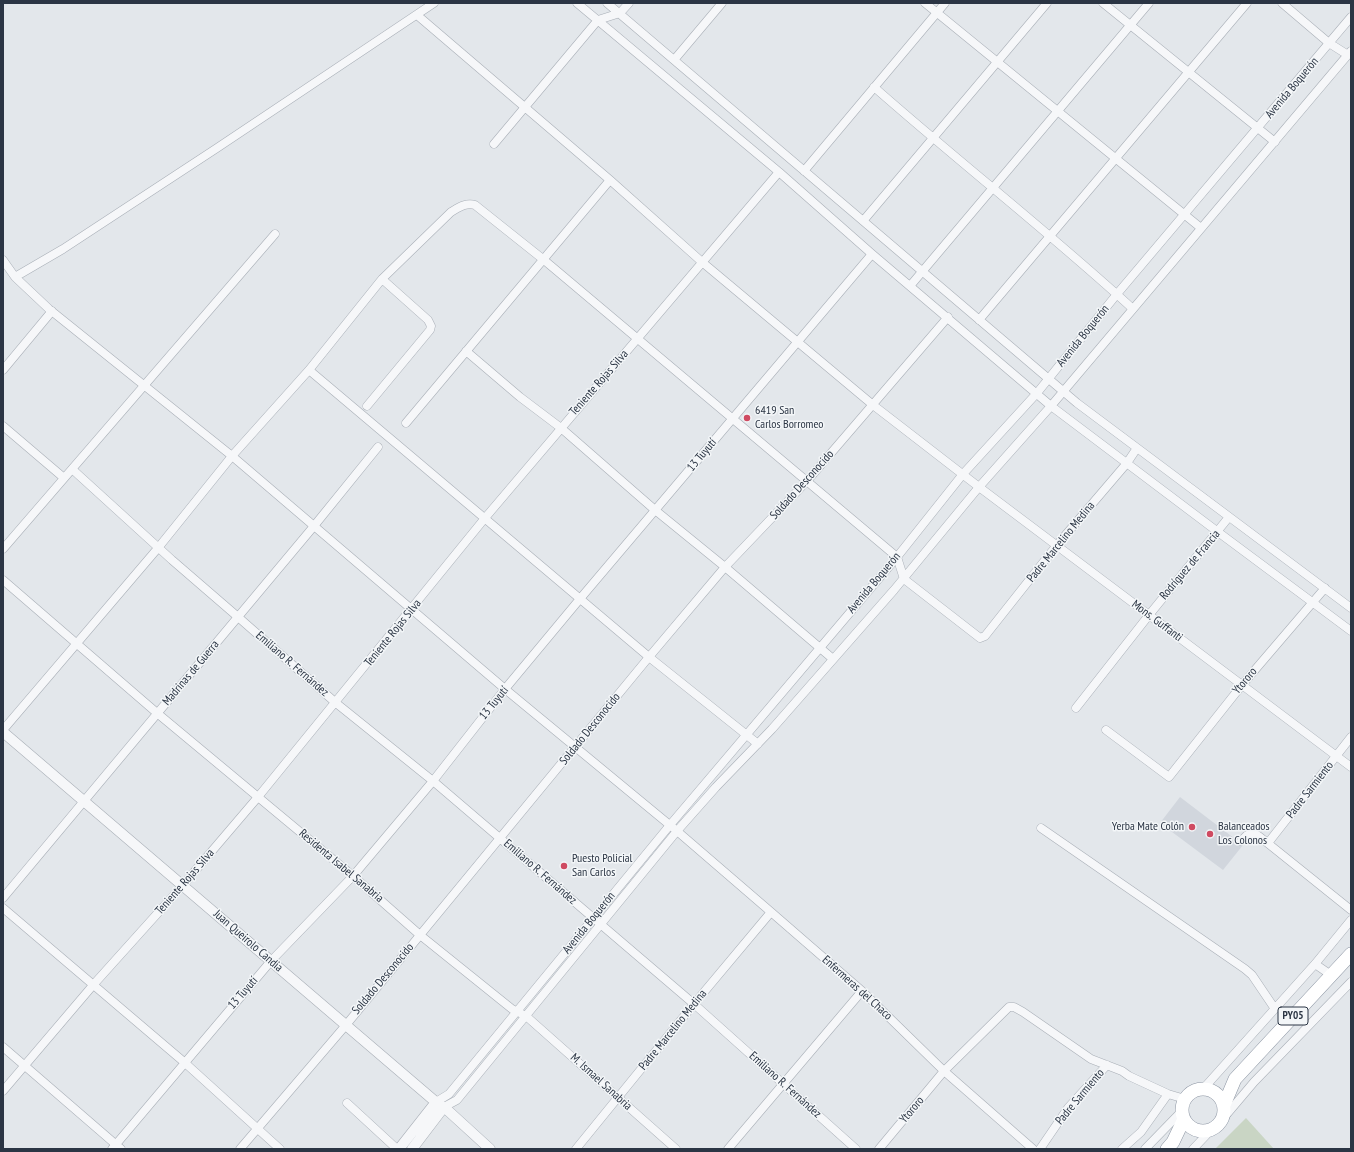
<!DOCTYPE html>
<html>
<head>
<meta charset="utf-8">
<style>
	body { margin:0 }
	#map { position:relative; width:1354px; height:1152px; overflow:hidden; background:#e3e7eb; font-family:"PT Sans Narrow",sans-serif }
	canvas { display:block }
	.frame { position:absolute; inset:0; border:4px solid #2b3544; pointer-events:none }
</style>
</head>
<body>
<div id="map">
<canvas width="1354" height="1152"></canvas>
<div class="frame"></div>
</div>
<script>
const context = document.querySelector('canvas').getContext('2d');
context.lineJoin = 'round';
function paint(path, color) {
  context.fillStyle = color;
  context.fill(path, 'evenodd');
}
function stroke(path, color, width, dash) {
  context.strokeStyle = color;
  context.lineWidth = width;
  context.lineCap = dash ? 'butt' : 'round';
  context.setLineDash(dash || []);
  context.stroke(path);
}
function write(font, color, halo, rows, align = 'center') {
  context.font = font + ' "PT Sans Narrow",sans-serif';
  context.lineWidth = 3;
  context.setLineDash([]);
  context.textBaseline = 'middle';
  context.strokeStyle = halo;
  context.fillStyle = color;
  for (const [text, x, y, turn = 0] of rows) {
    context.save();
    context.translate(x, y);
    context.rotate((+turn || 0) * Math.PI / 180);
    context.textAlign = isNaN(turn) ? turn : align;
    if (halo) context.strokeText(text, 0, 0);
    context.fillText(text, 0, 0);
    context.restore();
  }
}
paint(new Path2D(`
	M1180 797 1243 845 1223 870 1160 823Z`), '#d1d6dd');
paint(new Path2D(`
	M1246 1118 1274 1149H1215Z`), '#c9d5c4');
const minor = new Path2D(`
	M577 3 779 172 872 254 1051 406 1218 532 1351 631
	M607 3 1077 403 1351 608
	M925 3 1201 228
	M1103 3 1275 142
	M1282 3 1329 43 1348 55
	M417 15 610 180 702 262 873 405 979 487 1351 767
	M674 60 722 3
	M874 87C959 162 1049 232 1133 309
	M494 144 598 20 620 13 629 3
	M804 171 945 3
	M863 221 1047 3
	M3 260 15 277 49 309 232 456 309 370 382 279 451 212C458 208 466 202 475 205L544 260 897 557 904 579 980 638 985 636 1057 545 1127 463 1137 448
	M15 277 63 249 217 148 434 3
	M910 286 1149 3
	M979 320 1247 3
	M466 351 520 397 561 428 655 510 725 567 833 659
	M3 370 52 311
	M309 370 649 657 758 744
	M367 406 430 330 431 326 428 320 382 279
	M406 423 610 180
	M3 426 64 478
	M72 469 172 560 238 617 336 703 433 781 694 1004 856 1149
	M3 549 275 234
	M3 580 157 713 353 876 420 935 512 1009 526 1016 676 1149
	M1076 708 1149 615 1229 517
	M3 730 158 548 232 456 505 689 677 831 771 912 862 991 944 1071 1033 1149
	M1106 730 1169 777 1242 685 1325 588
	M1041 828 1245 969 1252 975 1275 1009
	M1241 841 1247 835 1254 833 1260 837 1351 910
	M1268 843 1351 737
	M3 898 314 526 378 447
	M3 908 184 1062 280 1149
	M1315 964 1331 975
	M3 1047 121 1149
	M1203 1089 1315 964 1351 920
	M3 1091 94 984 183 885 258 797 485 518 779 172
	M436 1102 449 1094 670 825 897 557 963 474 1037 393 1117 294 1351 17
	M347 1103 397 1149
	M444 1107 457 1100 677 831 716 787 772 729 894 590 979 487 1051 406 1351 51
	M1221 1121 1254 1082 1351 982
	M112 1149 271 961 353 876 433 781 505 689 579 600 872 254
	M240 1149 346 1025 649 657 725 567 807 481 948 317
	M576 1149 694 1004 771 912
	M728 1149 862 991
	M879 1149 944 1071 1009 1007H1014L1023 1012 1091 1059 1122 1071 1129 1076 1168 1094 1185 1099
	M1040 1149 1068 1108 1107 1065
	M1122 1149 1141 1132 1168 1094
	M1145 1149 1182 1111
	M1193 1149 1212 1129`);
const tertiary = new Path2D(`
	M3 732 444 1109V1107L490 1149
	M399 1149 436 1102
	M412 1149 444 1107`);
const trunk = new Path2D(`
	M1182 1110a21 21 0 1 1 42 0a21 21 0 1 1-42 0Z
	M1224 1105 1235 1079 1351 954
	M1167 1149 1173 1142 1184 1119`);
stroke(minor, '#a8aeb6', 9);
stroke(tertiary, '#a8aeb6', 11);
stroke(trunk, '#8b94a2', 14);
stroke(minor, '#f6f7f9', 8);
stroke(tertiary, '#f6f7f9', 10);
stroke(trunk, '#fff', 13);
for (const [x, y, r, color] of [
	[747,418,4,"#cf4a61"],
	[1192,827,4,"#cf4a61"],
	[1210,834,4,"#cf4a61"],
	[564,866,4,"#cf4a61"]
]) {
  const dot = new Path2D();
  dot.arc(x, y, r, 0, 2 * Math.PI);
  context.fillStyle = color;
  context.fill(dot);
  stroke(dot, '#f3f6f8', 1.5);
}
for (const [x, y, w] of [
	[1293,1016,30]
]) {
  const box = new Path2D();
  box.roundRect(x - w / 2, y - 9, w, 18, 3);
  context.fillStyle = '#f3f6f8';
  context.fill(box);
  stroke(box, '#2b3544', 1);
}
write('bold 11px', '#2b3544', null, [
	["PY05",1293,1016]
]);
write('12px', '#2b3544', '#f3f6f8', [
	["Avenida Boquerón",1292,88,-50],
	["Avenida Boquerón",1083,336,-51],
	["Teniente Rojas Silva",599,383,-49],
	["13 Tuyutí",702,455,-50],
	["Soldado Desconocido",802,485,-48],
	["Padre Marcelino Medina",1061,542,-51],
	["Rodríguez de Francia",1190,565,-50],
	["Avenida Boquerón",874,583,-50],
	["Mons. Guffanti",1157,621,37],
	["Teniente Rojas Silva",393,633,-51],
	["Emiliano R. Fernández",292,664,41],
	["Madrinas de Guerra",191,673,-50],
	["Ytororo",1245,681,-50],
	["13 Tuyutí",494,703,-51],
	["Soldado Desconocido",590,729,-51],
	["Padre Sarmiento",1310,790,-52],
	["Residenta Isabel Sanabria",341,866,40],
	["Emiliano R. Fernández",540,872,41],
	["Teniente Rojas Silva",185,882,-49],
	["Avenida Boquerón",589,923,-51],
	["Juan Queirolo Candia",248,941,41],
	["Soldado Desconocido",383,979,-50],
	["Enfermeras del Chaco",857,988,42],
	["13 Tuyutí",243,993,-49],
	["Padre Marcelino Medina",673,1030,-51],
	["M. Ismael Sanabria",601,1082,42],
	["Emiliano R. Fernández",785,1085,42],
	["Padre Sarmiento",1080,1097,-50],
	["Ytororo",912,1110,-50]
]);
write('12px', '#2b3544', '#f3f6f8', [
	["6419 San",755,411],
	["Carlos Borromeo",755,425],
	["Yerba Mate Colón",1184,827,"right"],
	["Balanceados",1218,827],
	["Los Colonos",1218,841],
	["Puesto Policial",572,859],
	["San Carlos",572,873]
], 'left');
</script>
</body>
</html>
